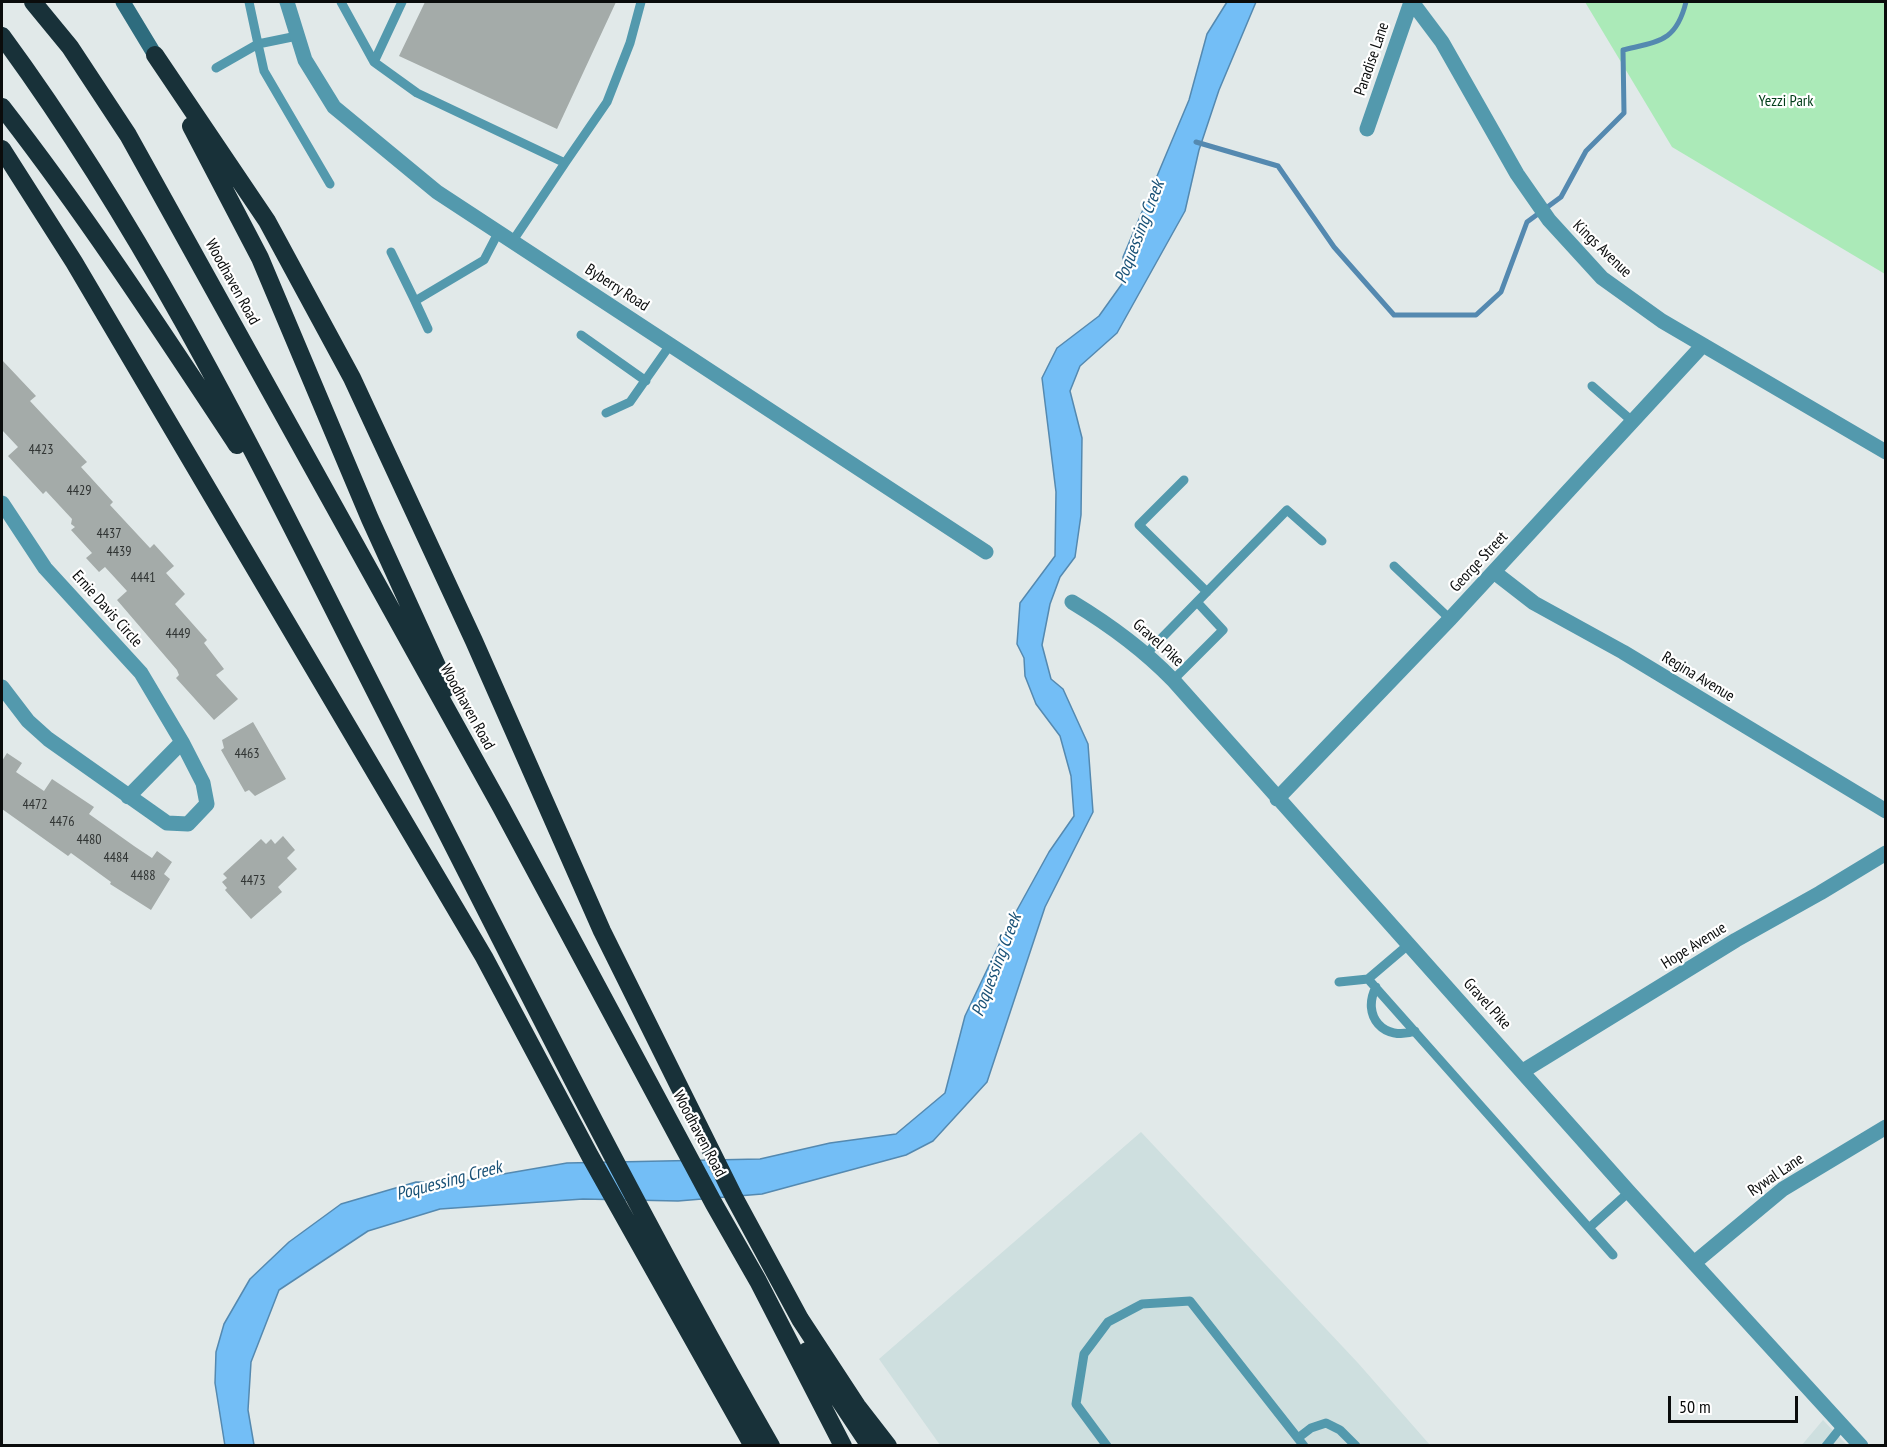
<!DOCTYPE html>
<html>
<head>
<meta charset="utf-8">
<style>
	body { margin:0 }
	#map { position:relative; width:1887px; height:1447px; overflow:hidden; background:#e1e9e9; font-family:"PT Sans Narrow",sans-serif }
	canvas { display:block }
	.frame { position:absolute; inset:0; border:3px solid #0a0c0c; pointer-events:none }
	.scale { position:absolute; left:1668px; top:1396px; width:130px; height:27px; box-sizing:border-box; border:3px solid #0a0c0c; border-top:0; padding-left:8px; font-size:18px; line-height:21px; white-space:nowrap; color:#0a0c0c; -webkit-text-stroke:4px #fff; paint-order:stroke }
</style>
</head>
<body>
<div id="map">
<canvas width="1887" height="1447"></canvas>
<div class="frame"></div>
<div class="scale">50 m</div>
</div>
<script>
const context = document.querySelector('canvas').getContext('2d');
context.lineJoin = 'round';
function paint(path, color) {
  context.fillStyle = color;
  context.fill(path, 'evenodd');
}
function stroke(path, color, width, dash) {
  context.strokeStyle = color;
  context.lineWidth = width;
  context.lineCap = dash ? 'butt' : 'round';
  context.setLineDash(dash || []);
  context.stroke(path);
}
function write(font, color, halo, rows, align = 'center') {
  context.font = font + ' "PT Sans Narrow",sans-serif';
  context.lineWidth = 4.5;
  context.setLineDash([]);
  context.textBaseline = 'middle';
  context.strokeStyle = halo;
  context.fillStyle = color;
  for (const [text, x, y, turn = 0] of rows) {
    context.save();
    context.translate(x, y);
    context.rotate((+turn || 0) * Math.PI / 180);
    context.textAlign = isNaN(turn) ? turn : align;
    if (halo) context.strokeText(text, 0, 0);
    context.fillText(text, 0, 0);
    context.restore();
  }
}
paint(new Path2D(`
	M1141 1132 1358 1363 1430 1445H940L879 1359Z
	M1823 1420 1847 1445 1801 1446Z`), '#cedfdf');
paint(new Path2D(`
	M1585 2H1885V274L1672 147Z`), '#abeab8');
const water = new Path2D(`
	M1227 2H1256L1219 90 1199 150 1185 211 1117 333 1080 366 1070 391 1082 438 1081 515 1075 557 1060 577 1050 604 1042 645 1051 679 1063 689 1088 744 1093 812 1045 907 987 1082 933 1141 906 1155 762 1194 678 1201 583 1199 440 1209 368 1231 279 1290 251 1362 248 1410 254 1445 225 1446 215 1383 216 1352 224 1324 250 1279 289 1242 341 1204 416 1182 451 1183 567 1163 760 1159 830 1143 896 1134 945 1093 965 1016 1006 930 1049 852 1074 816 1071 776 1060 736 1036 704 1025 676 1024 658 1017 644 1020 603 1055 556 1056 492 1042 378 1057 348 1099 316 1124 281 1123 257 1189 100 1207 34Z`);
paint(water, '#73bef6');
stroke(water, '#5489b0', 1.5);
stroke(new Path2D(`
	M1196 142 1278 166 1334 247 1394 315H1476L1501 292 1527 222 1561 197 1586 151 1624 113 1623 50C1659 41 1676 42 1686 2`), '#5489b0', 5);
paint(new Path2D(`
	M425 2H616L557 129 399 56Z
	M2 360 36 396 30 401 87 462 81 467 113 502 110 505 150 548 154 544 174 566 166 573 185 594 175 604 207 640 204 643 224 669 216 675 238 699 214 720 176 678 179 675 177 670 117 600 127 591 105 567 99 572 86 558 92 553 71 530 75 527 71 524 72 519 46 491 43 494 8 456 18 447 2 430Z
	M253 722 286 779 255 796 249 790 245 792 221 750 224 748 222 740Z
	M7 753 22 763 16 772 44 791 52 779 94 807 89 814 134 846 152 858 157 851 172 862 164 874 170 879 151 910 110 884 111 882 71 853 68 856 2 809V761Z
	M283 836 295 850 287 858 297 869 278 887 282 892 251 919 225 890 227 888 222 882 227 878 223 874 261 839 266 844 271 839 275 844Z`), '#a4aba9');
stroke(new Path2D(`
	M249 2 258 44 297 36
	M341 2 374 62 402 2
	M374 62 417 93 565 163 607 102 630 43 641 2
	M216 68 258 44 264 71 330 184
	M512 242 565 163
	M391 252 415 301 484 260 498 233
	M415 301 428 329
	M581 335 646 381
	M1592 386 1632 421
	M606 413 630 402 670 345
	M1184 480 1139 525 1207 592
	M1394 566 1450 619
	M1147 653 1287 510 1322 541
	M1173 680 1223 630 1197 602
	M1408 945 1368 979 1613 1255
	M1339 982 1368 979
	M1376 987C1361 1016 1384 1042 1415 1031
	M1589 1228 1629 1192
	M1298 1438 1311 1428 1326 1423 1340 1430 1356 1446
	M1107 1446 1076 1404 1084 1354 1108 1322 1142 1304 1190 1301 1304 1446
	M1826 1446 1842 1426`), '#5399ad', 9);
stroke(new Path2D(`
	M287 2 305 60 334 107 437 192 986 552
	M1412 2 1442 42 1517 174 1549 220 1602 278 1662 321 1886 452
	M1367 129 1411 2
	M2 503 45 568 141 673 182 742 203 783 207 804 188 824 167 823 48 739 28 721 2 687
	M1494 572 1534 603 1623 652 1886 811
	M1072 602C1110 625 1142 648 1173 680L1629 1192 1861 1446
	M128 797 182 742
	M1277 799 1450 619 1703 345
	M1523 1071 1736 940 1820 893 1886 853
	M1694 1263 1783 1189 1886 1127`), '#5399ad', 15);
stroke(new Path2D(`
	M123 2 155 55`), '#2e6c7e', 15);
stroke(new Path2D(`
	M33 2 70 47 128 135 501 807 714 1204 758 1281 843 1446
	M2 36C141 225 246 436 351 644 488 913 621 1184 771 1446
	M155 55 267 221 352 378 474 641 602 931 734 1197 800 1319 857 1406 888 1446
	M2 107C86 215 161 330 237 445
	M191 126 260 258 370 519 447 688
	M2 149 74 262 484 957 590 1156 753 1446
	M807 1351 870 1446`), '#183139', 18);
write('14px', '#303433', null, [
	["4423",41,450],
	["4429",79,491],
	["4437",109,534],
	["4439",119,552],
	["4441",143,578],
	["4449",178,634],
	["4463",247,754],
	["4472",35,805],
	["4476",62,822],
	["4480",89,840],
	["4484",116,858],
	["4488",143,876],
	["4473",253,881]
]);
write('16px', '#0a0c0c', '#fff', [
	["Paradise Lane",1372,59,-71],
	["Kings Avenue",1602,249,44],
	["Woodhaven Road",232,282,61],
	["Byberry Road",617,288,33],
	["George Street",1479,562,-47],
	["Ernie Davis Circle",107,609,48],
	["Gravel Pike",1158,643,42],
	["Regina Avenue",1698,677,31],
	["Woodhaven Road",467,707,61],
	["Hope Avenue",1694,946,-32],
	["Gravel Pike",1487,1004,48],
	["Woodhaven Road",699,1134,62],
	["Rywal Lane",1776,1175,-34]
]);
write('16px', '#023e1a', '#fff', [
	["Yezzi Park",1786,101]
]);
write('italic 18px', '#195176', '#fff', [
	["Poquessing Creek",1140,232,-69],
	["Poquessing Creek",997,965,-69],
	["Poquessing Creek",449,1181,-15]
]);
</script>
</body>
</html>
